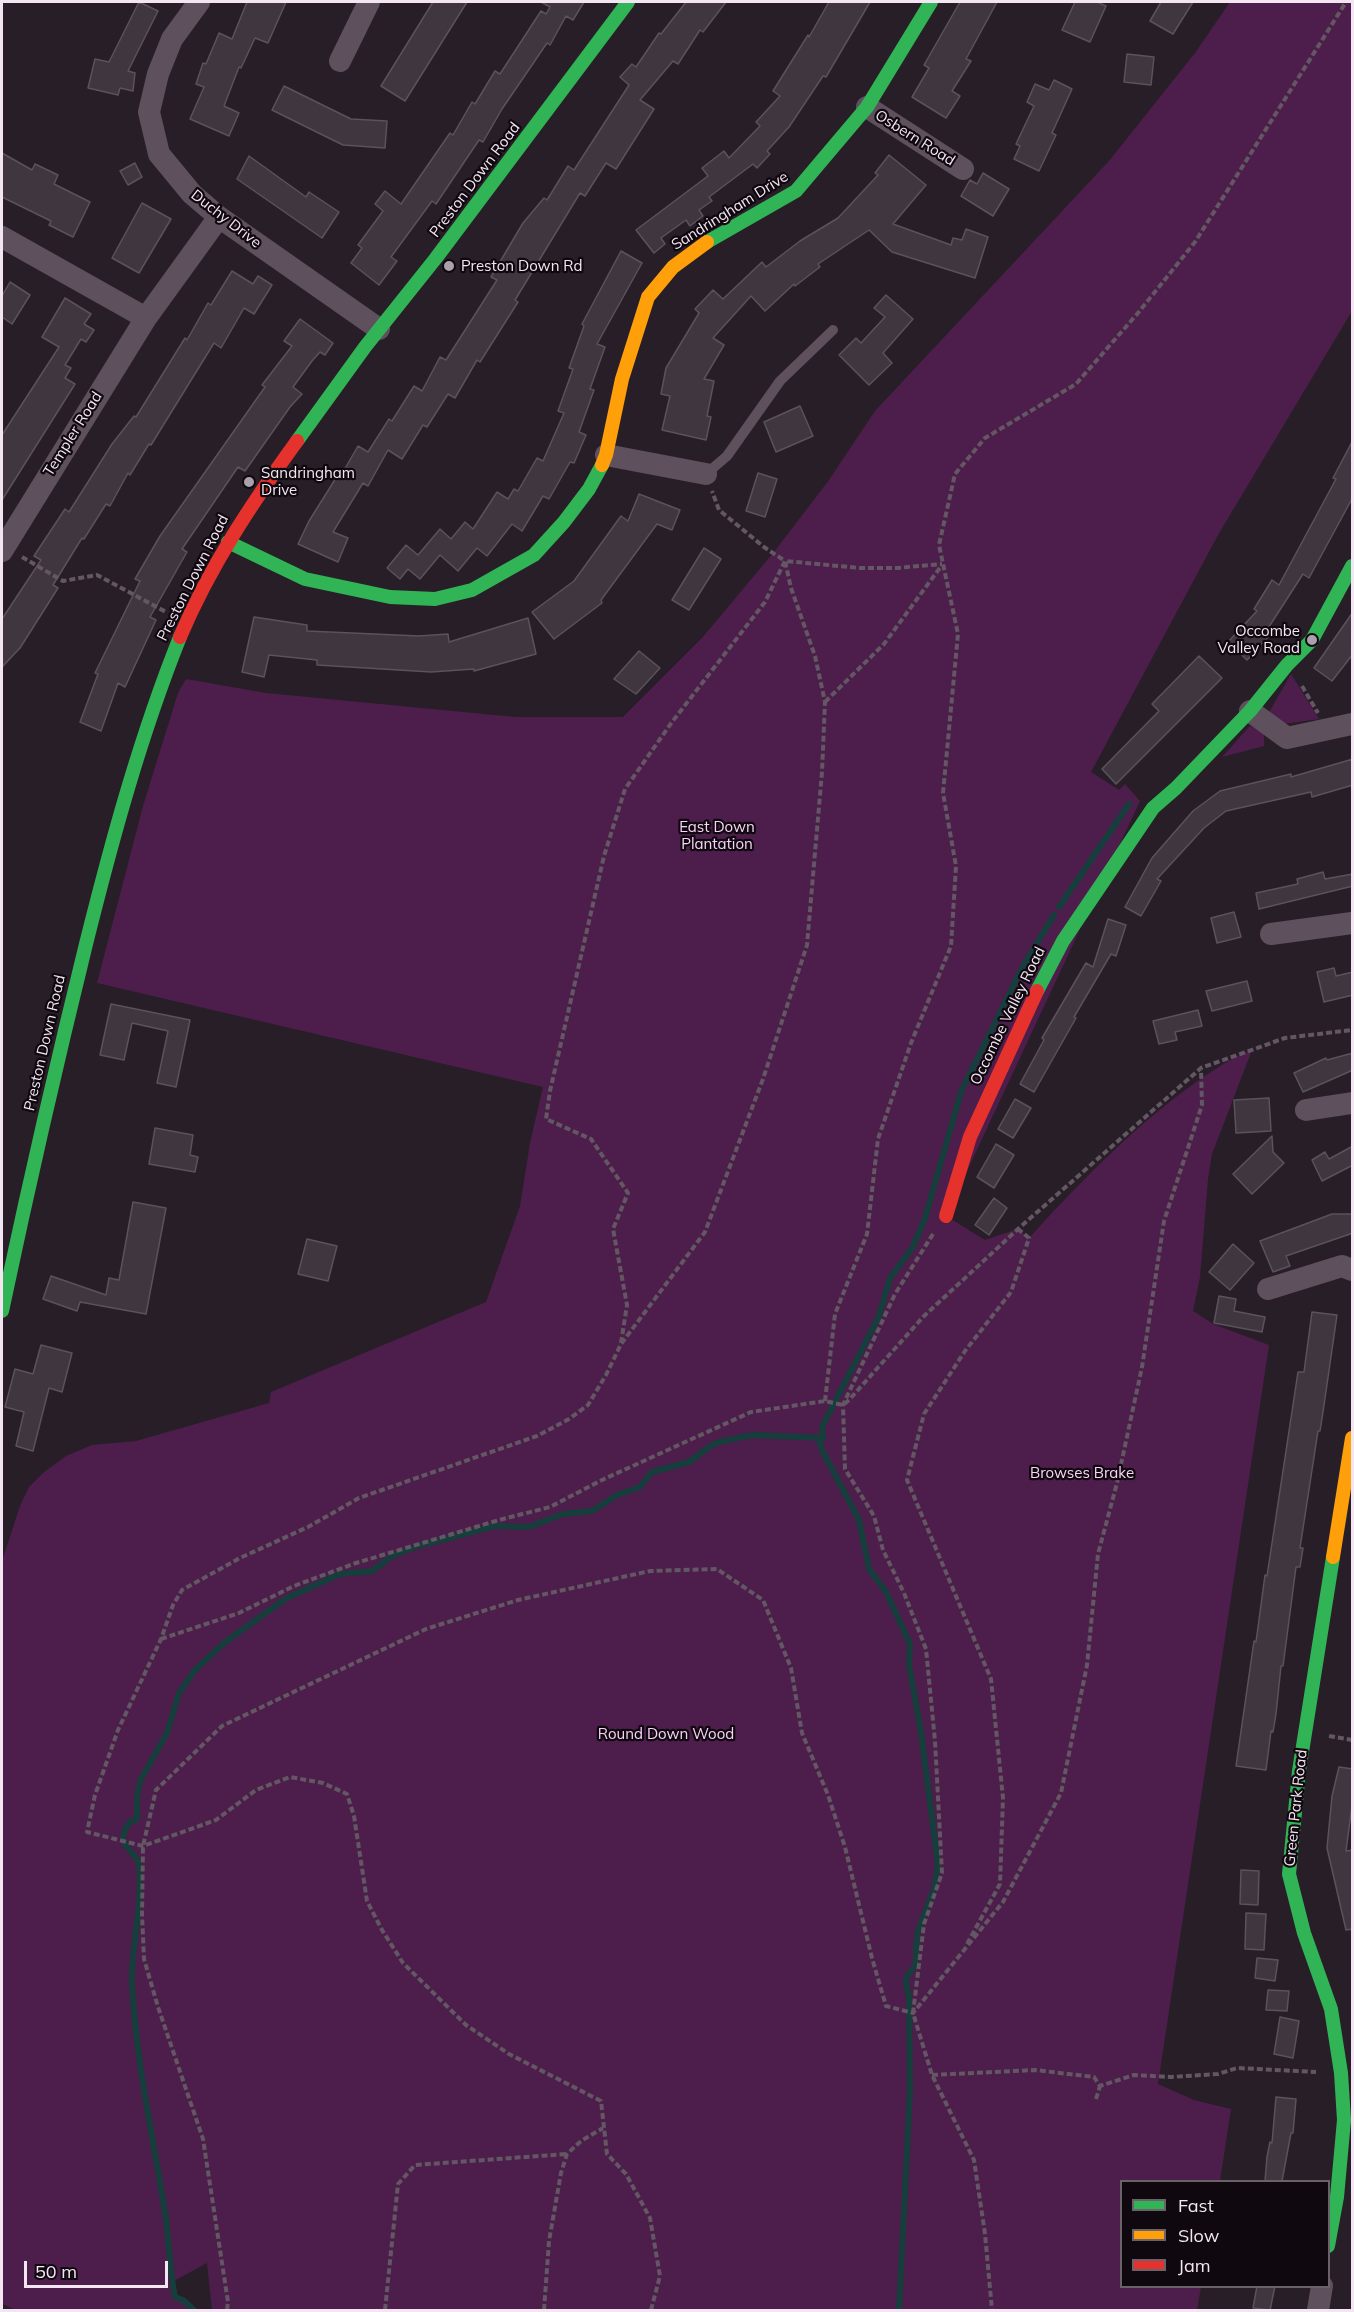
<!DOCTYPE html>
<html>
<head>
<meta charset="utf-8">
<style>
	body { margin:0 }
	#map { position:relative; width:1354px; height:2312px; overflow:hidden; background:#281e28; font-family:Mulish,sans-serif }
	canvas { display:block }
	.frame { position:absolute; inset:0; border:3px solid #f3e6f2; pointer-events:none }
	.legend { position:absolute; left:1120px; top:2180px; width:210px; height:108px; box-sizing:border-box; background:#0f080f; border:2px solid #6a616a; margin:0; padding:8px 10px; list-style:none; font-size:18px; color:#f3e6f2 }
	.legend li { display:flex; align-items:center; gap:12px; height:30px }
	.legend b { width:30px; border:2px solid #6a616a }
	.scale { position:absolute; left:24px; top:2261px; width:144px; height:27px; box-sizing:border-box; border:3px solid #f3e6f2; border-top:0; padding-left:8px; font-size:18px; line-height:21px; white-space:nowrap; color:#f3e6f2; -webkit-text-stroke:4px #0f080f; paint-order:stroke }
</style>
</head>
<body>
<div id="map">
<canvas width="1354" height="2312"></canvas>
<div class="frame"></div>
<ul class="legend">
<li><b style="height:8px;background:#30b455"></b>Fast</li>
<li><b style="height:8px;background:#ff9f0a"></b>Slow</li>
<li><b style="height:8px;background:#e5322d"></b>Jam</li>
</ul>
<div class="scale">50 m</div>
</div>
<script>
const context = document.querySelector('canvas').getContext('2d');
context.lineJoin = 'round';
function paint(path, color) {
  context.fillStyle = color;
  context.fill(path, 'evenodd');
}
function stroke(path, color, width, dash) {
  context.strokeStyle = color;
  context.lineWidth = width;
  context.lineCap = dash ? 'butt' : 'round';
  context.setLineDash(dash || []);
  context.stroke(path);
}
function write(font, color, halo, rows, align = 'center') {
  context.font = font + ' Mulish,sans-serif';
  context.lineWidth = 4.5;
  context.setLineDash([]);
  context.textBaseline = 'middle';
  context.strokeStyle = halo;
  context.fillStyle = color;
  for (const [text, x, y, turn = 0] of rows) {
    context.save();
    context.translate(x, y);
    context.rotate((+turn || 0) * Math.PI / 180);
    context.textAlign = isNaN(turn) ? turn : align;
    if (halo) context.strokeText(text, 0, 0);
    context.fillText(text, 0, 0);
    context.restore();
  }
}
paint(new Path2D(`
	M1230 2H1352V311L1218 535 1091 772 1119 790 1125 784 1140 801 946 1216 985 1240 1018 1229 1029 1238C1083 1179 1141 1119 1208 1074 1222 1065 1236 1055 1252 1050L1212 1154 1208 1179 1200 1277 1193 1311 1213 1324 1269 1345 1158 2084 1194 2100 1231 2109 1220 2181 1122 2182V2286L1201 2287 1197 2310H212L207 2263 172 2282 175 2297 183 2300 194 2310H16L2 2304V1561L20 1506 29 1487 43 1473 66 1456 92 1445 136 1441 269 1403 271 1392 486 1302 520 1206 530 1143 543 1087 97 983 143 806 178 693 186 679 266 693 515 717H623L702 638 774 552 829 480 875 411 1109 161 1195 53Z
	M1291 674 1319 719 1283 724 1268 714Z
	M1250 726 1264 731V746L1222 757Z`), '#4d1e4c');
stroke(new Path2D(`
	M1059 907 1129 804
	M818 1437 822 1450 859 1520 869 1569 886 1592 910 1644 909 1665 921 1732 938 1865 934 1889 918 1931 916 1946V1965C904 1978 904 1979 909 1996L910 2091 899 2310
	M194 2310 183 2300 175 2297C170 2271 169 2245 166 2219 154 2141 136 2063 132 1984 131 1944 143 1905 139 1865 137 1849 111 1847 130 1822L137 1819V1797L140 1781 167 1733 179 1693 195 1670 224 1643 285 1599 340 1574 372 1571 392 1556 418 1546 495 1526 529 1527 563 1514 592 1511 617 1495 640 1487 652 1472 689 1462 712 1445 723 1441 753 1435 823 1438 822 1427 879 1316 890 1278 913 1247 925 1218 961 1092 1023 966 1054 915`), '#163e3c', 6);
const building = new Path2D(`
	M139 2 158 11 128 71 135 73 133 91 120 88 118 95 88 88 95 59 109 62Z
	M247 2H286L268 43 255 38 241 68 239 67 224 106 239 113 229 136 190 119 204 87 196 84 203 63 206 64 219 33 232 39Z
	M433 2H467L405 101 381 86Z
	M541 2H584L573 20 566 16 550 45 547 43 502 109 483 142 479 140 436 204 432 201 391 257 397 261 379 285 351 263 362 248 358 245 383 211 375 204 385 191 401 204 450 133 453 135 472 102 475 104 495 71 500 74 541 11 546 14 550 7Z
	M686 2H726L703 32 700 30 678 64 673 61 640 100 654 109 616 169 606 163 585 196 580 193 515 300 518 302 480 362 477 360 455 398 448 394 427 427 423 425 402 459 388 450 368 486 363 483 333 532 348 538 338 562 298 544 309 521 336 478 339 479 358 446 368 452 389 419 392 421 414 386 422 391 440 357 446 360 497 280 491 277 523 223 544 198 547 200 568 166 574 170 629 85 620 77 632 64 636 67 659 33 661 34Z
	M829 2H870L826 77 823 76 789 127 767 151 770 154 757 168 753 164 709 197 712 201 699 210 703 216 690 226 686 220 661 238 665 244 654 253 636 230 708 176 702 168 724 151 729 158 760 126 756 122 780 96 773 91 808 35 809 37Z
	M960 2H997L966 59 971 61 952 91 960 96 946 118 912 97 929 68 924 65Z
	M1075 2H1097L1106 6 1090 42 1062 30Z
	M1161 2H1193L1173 34 1150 21Z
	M1127 54 1154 57 1151 85 1124 82Z
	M1054 80 1072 89 1052 133 1056 135 1039 171 1014 159 1020 146 1016 144 1034 106 1027 102 1035 84 1049 90Z
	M284 86 351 119 387 121 385 148 343 145 272 110Z
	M2 153 32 170 35 164 58 175 54 184 90 202 73 237 49 225 51 221 2 197Z
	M889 155 926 185 893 224 951 245 953 238 962 240 966 229 988 237 975 278 892 252 869 230 818 264 820 267 795 286 794 284 765 311 751 296 713 338 724 345 704 379 714 381 707 416 711 417 706 440 662 430 670 396 661 394 666 368 699 313 695 309 713 290 723 299 762 262 766 267 800 241 838 218 878 175 875 173Z
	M249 156 306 197 309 192 339 212 322 238 237 179Z
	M135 163 142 177 128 185 120 171Z
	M983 173 1009 189 993 216 961 196 970 180 977 184Z
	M142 203 171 219 139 273 112 258Z
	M621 251 642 263 597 344 605 347 590 389 594 390 579 432 586 435 574 463 570 462 549 499 543 496 522 531 512 524 487 556 477 548 458 571 440 555 420 579 408 569 400 579 387 568 406 545 418 555 440 529 451 539 465 522 473 529 497 492 508 499 514 489 518 491 537 458 543 461 564 413 558 411 573 369 569 368 584 326 582 324Z
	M232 271 253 284 258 276 272 285 254 314 244 308 221 348 214 343 151 445 149 444 130 475 128 473 110 506 106 504 84 539 82 538 53 585 58 588 20 648 2 667V619L41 560 34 556 65 509 69 512 112 444 134 416 136 417 185 338 187 340 208 303 211 305Z
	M10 282 30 295 12 324 2 317V296Z
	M886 295 913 319 883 353 892 363 869 385 839 355 856 338 861 343 885 317 874 308Z
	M65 298 91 314 84 324 94 330 86 342 81 339 65 365 71 368 65 378 75 384 2 500V435L59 347 42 337Z
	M300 319 333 343 325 355 320 352 312 361 293 387 302 394 290 407 245 471 238 467 182 549 187 552 150 617 156 620 125 687 118 683 101 731 80 722 98 674 95 673 140 581 135 579 160 536 265 387 262 385 292 346 284 341Z
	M800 406 813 436 776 452 764 422Z
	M1353 440V497L1309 578 1303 574 1265 633 1269 636 1247 660 1228 642 1257 611 1254 609 1272 580 1279 585 1336 479 1333 478Z
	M758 473 777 479 765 517 746 511Z
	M639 494 680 510 672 530 657 524 601 600 602 603 554 639 532 612 574 581 621 516 628 521Z
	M704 548 721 559 689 610 672 600Z
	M1353 612V654L1332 681 1314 668Z
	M254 617 307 625V631L419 636 448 634 449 642 528 618 536 654 474 671V669L431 672 317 665V660L269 655 264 677 242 672Z
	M639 651 660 668 636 694 614 679Z
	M1199 656 1222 678 1116 784 1102 769 1159 711 1152 704Z
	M1353 759V785L1312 797 1311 792 1226 811 1204 828 1157 879 1161 881 1141 916 1125 907 1152 858 1193 811 1220 791 1291 774V777Z
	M1323 872 1325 879 1353 874V886L1259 909 1256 893 1298 884 1297 879Z
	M1234 912 1241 937 1217 943 1211 918Z
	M1108 919 1126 925 1116 956 1111 954 1074 1017 1076 1018 1034 1092 1020 1084 1044 1040 1042 1038 1086 963 1093 967Z
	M1334 968 1336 976 1353 972V995L1324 1002 1317 972Z
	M1247 981 1252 1001 1212 1011 1206 991Z
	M111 1004 190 1020 176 1087 157 1083 168 1031 132 1023 124 1060 100 1055Z
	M1198 1010 1202 1026 1175 1032 1177 1040 1159 1044 1153 1021Z
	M1353 1053V1070L1303 1092 1294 1073 1326 1058 1327 1060Z
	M1269 1098 1271 1131 1236 1133 1234 1100Z
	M1015 1099 1031 1108 1013 1138 998 1129Z
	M155 1128 193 1135 190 1155 198 1157 195 1172 149 1164Z
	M1272 1136 1273 1152 1284 1163 1252 1194 1233 1174Z
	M996 1144 1014 1155 994 1188 977 1177Z
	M1353 1146V1165L1322 1181 1312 1160 1325 1152 1329 1159Z
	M994 1198 1007 1208 989 1235 975 1225Z
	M133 1202 166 1208 146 1314 80 1302 77 1311 43 1299 51 1276 106 1295 109 1278 119 1280Z
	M1332 1214H1353V1233L1286 1256 1290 1266 1273 1272 1260 1241Z
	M307 1239 337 1246 328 1281 298 1274Z
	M1233 1244 1254 1263 1230 1290 1209 1272Z
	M1219 1296 1236 1299 1234 1311 1265 1317 1262 1332 1214 1323Z
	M1312 1312 1337 1315 1323 1412 1320 1431H1318L1300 1548H1303L1300 1567H1296L1283 1666H1281L1276 1714 1273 1732 1271 1731 1266 1770 1236 1766 1254 1641 1256 1642 1265 1575 1267 1576 1298 1372H1304Z
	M41 1345 72 1353 62 1392 49 1388 33 1451 16 1446 24 1412 5 1407 15 1369 33 1374Z
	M1339 1767 1353 1769V1798L1346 1851 1353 1850V1929L1346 1930 1327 1848 1332 1796Z
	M1241 1870 1259 1871 1258 1905 1240 1904Z
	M1246 1913 1266 1914 1264 1950 1245 1949Z
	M1257 1958 1278 1960 1275 1981 1255 1978Z
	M1268 1990 1289 1991 1287 2011 1266 2010Z
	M1280 2017 1299 2021 1293 2058 1274 2054Z
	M1276 2097 1296 2099 1293 2133H1291L1282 2181H1265L1267 2157 1270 2142 1272 2143Z
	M1257 2286H1275L1270 2310 1253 2308Z`);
paint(building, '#3f363f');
stroke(building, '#5b525b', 1.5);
stroke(new Path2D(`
	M22 557 63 581 97 575 166 612
	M1302 686 1318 713
	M825 702 884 644 942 565
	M933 1234 895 1294 843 1405 845 1469 874 1516 883 1550 904 1593 926 1649 935 1741 942 1873 924 1924 913 2013 932 2075 974 2160 985 2234 992 2310
	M621 1343 627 1305 613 1229 628 1193 591 1139 546 1119 550 1091 604 856 625 789 672 722 765 602 785 561 764 547 719 510 712 491
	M825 1401 835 1314 867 1234 878 1139 911 1043 951 946 956 866 943 793 958 634 939 545 955 474 985 438 1076 384 1138 313 1195 242 1346 2
	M161 1639 239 1613 294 1586 356 1563 499 1520 550 1507 602 1480 751 1412 825 1401 843 1405 849 1400 924 1316 1018 1229 1201 1068 1285 1038 1352 1030
	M1329 1736 1352 1740
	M967 1944 1000 1884 1003 1798 991 1679 907 1480 924 1414 965 1351 1011 1292 1029 1238 1018 1229
	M932 2075 1035 2070 1094 2077 1100 2086 1134 2075 1171 2077 1218 2074 1237 2068 1316 2072
	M1096 2099 1100 2086
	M227 2310 228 2302 203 2139 158 2007 144 1959 142 1914 143 1846 156 1790 222 1726 426 1629 518 1600 650 1571 717 1569 763 1600 791 1668 802 1733 828 1795 845 1847 872 1958 886 2006 913 2013 1003 1902 1061 1793 1087 1665 1098 1554 1117 1483 1142 1367 1164 1221 1202 1105 1201 1068
	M385 2310 398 2184 415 2165 567 2154
	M544 2310 549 2241 561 2173 567 2154 581 2141 603 2128
	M651 2310 660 2276 650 2218 626 2174 607 2154 601 2101 509 2054 466 2025 403 1963 382 1930 367 1901 354 1816 347 1794 323 1783 290 1777 256 1790 216 1820 143 1846 87 1832 95 1795 118 1730 161 1639 173 1605 182 1590 240 1558 308 1527 359 1498 537 1436 569 1419 588 1405 606 1375 621 1344 705 1232 763 1079 807 945 822 772 825 702 815 656 791 588 785 561 860 568H897L942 564`), '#625762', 4, [6, 3]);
stroke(new Path2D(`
	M706 474 727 456 780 381 833 330`), '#5f505e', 10);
stroke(new Path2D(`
	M199 2 172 39 158 74 149 112 159 154 192 194 219 217 379 329
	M340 61 369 2
	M867 107 963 169
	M2 237 146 318
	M606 455 706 474
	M2 551 146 318 219 217
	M1250 711 1287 738 1352 724
	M1271 934 1352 923
	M1306 1110 1352 1103
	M1268 1289 1342 1266 1352 1270
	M1318 2310 1322 2286`), '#5f505e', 22);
stroke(new Path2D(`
	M707 242 796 191 867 107 931 2
	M297 441 365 347 436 258 628 2
	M228 542 305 579 390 597 435 599 472 590 534 555 564 522 589 489 602 465
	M1037 991 1063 941 1153 808 1176 788 1250 711 1287 665 1312 640 1352 566
	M2 1311C28 1188 56 1066 86 944 112 840 140 737 180 637
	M1328 2246 1337 2197 1344 2120 1341 2073 1331 2009 1304 1933 1289 1874 1299 1771 1333 1557`), '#30b455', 14);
stroke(new Path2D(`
	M602 465 606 455 622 379 648 297 673 267 707 242
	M1333 1557 1352 1438`), '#ff9f0a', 14);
stroke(new Path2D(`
	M180 637C210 566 252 503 297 441
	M946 1216 970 1137 1037 991`), '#e5322d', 14);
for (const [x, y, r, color] of [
	[449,266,6,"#aca0ab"],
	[249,482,6,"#aca0ab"],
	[1312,640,6,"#aca0ab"]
]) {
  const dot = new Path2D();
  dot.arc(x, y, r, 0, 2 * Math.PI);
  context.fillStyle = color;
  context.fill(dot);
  stroke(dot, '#0f080f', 2);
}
write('15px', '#f3e6f2', '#0f080f', [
	["Osbern Road",915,138,32],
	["Preston Down Road",475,180,-53],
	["Sandringham Drive",730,211,-32],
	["Duchy Drive",226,219,38],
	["Templer Road",73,434,-58],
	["Preston Down Road",193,578,-63],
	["Occombe Valley Road",1008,1016,-64],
	["Preston Down Road",45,1043,-77],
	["Green Park Road",1296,1808,-84]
]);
write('15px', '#f3e6f2', '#0f080f', [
	["Preston Down Rd",461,266],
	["Sandringham",261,473],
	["Drive",261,490],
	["Occombe",1300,631,"right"],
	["Valley Road",1300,648,"right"]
], 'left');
write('15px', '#f9d4f6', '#0f080f', [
	["East Down",717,827],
	["Plantation",717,844],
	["Browses Brake",1082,1473],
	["Round Down Wood",666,1734]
]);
</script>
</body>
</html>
